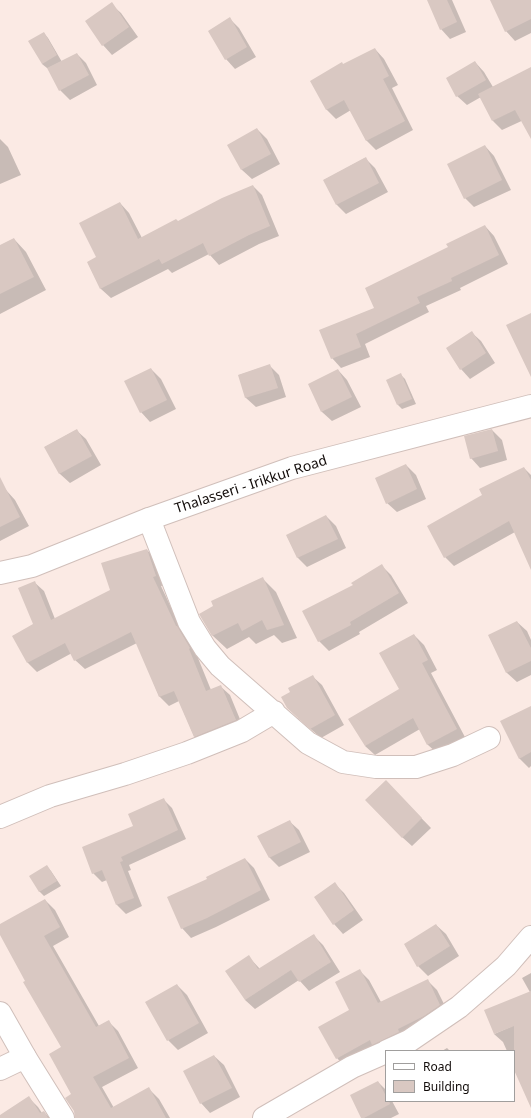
<!DOCTYPE html>
<html>
<head>
<meta charset="utf-8">
<style>
	body { margin:0 }
	#map { position:relative; width:531px; height:1118px; overflow:hidden; background:#fbeae4; font-family:"Noto Sans",sans-serif }
	canvas { display:block }
	.legend { position:absolute; left:385px; top:1050px; width:130px; height:52px; box-sizing:border-box; background:#fff; border:1px solid #a09e9d; margin:0; padding:5px 7px; list-style:none; font-size:12px; color:#120c0a }
	.legend li { display:flex; align-items:center; gap:8px; height:20px }
	.legend b { width:20px; border:1px solid #a09e9d }
</style>
</head>
<body>
<div id="map">
<canvas width="531" height="1118"></canvas>
<ul class="legend">
<li><b style="height:5px;background:#fff"></b>Road</li>
<li><b style="height:11px;background:#d9c8c2"></b>Building</li>
</ul>
</div>
<script>
const context = document.querySelector('canvas').getContext('2d');
context.lineJoin = 'round';
function paint(path, color) {
  context.fillStyle = color;
  context.fill(path, 'evenodd');
}
function stroke(path, color, width, dash) {
  context.strokeStyle = color;
  context.lineWidth = width;
  context.lineCap = dash ? 'butt' : 'round';
  context.setLineDash(dash || []);
  context.stroke(path);
}
function write(font, color, halo, rows, align = 'center') {
  context.font = font + ' "Noto Sans",sans-serif';
  context.lineWidth = 3;
  context.setLineDash([]);
  context.textBaseline = 'middle';
  context.strokeStyle = halo;
  context.fillStyle = color;
  for (const [text, x, y, turn = 0] of rows) {
    context.save();
    context.translate(x, y);
    context.rotate((+turn || 0) * Math.PI / 180);
    context.textAlign = isNaN(turn) ? turn : align;
    if (halo) context.strokeText(text, 0, 0);
    context.fillText(text, 0, 0);
    context.restore();
  }
}
paint(new Path2D(`
	M428 0H452L466 32 450 39 441 29Z
	M491 0H531V33L515 41 506 31Z
	M111 4 121 13 138 37 112 55 103 45Z
	M230 19 239 28 256 57 235 69 226 59Z
	M44 33 48 38 62 62 77 54 86 63 97 85 70 100 60 90 48 68H47L42 64Z
	M375 49 384 59 398 85 392 88 413 130 376 150 366 140 351 110 336 119 326 109 344 65Z
	M475 62 484 72 493 87 531 68V107L528 118 502 130 493 121 481 97 467 105 457 96Z
	M257 129 267 139 280 164 252 179 242 170 229 145Z
	M0 139 8 147 21 175 0 184Z
	M485 146 494 156 511 190 474 207 465 198Z
	M365 158 375 168 388 192 346 214 337 205 324 180Z
	M253 186 262 195 279 236 259 244 219 265 209 254 172 273 168 269 111 298 101 289 88 263 98 258 120 203 129 213 142 238 178 222Z
	M485 226 494 236 508 264 460 288 461 290 426 306 429 312 365 344 370 357 341 368 332 358 376 308Z
	M14 239 26 252 46 290 0 314V246Z
	M471 332 481 341 495 363 470 379 461 369Z
	M269 365 279 375 286 397 256 407 246 398 239 375Z
	M151 369 161 379 176 409 150 422 141 412Z
	M338 370 347 380 361 407 332 421 322 412 309 385Z
	M401 375 405 379 416 404 402 409 398 405Z
	M76 430 86 439 101 465 70 483 60 474 45 447Z
	M492 430 502 440 507 460 480 468 471 458Z
	M406 465 416 475 426 499 397 512 387 503Z
	M524 468 531 475V567L515 532 454 566 445 557 484 495Z
	M6 490 15 500 29 526 0 541V493Z
	M326 516 336 526 346 548 307 567 298 558 287 536Z
	M147 550 156 559 165 585 161 586 183 633 199 658H198L211 690 220 686 230 695 244 729 204 746 194 736 179 701 169 706 159 696 137 643 85 669 75 660 72 653 37 672 28 663 13 636 35 625 34 582 44 591 55 619 111 591Z
	M382 566 391 575 408 603 359 632 360 634 329 651 319 641 354 585Z
	M262 578 276 592 297 638 282 643 274 635 256 644 249 637 227 649 213 636 201 614Z
	M517 622 527 631 531 640V675L517 682 507 673 489 636Z
	M414 635 424 645 437 670 431 673 466 739 438 754 428 745 420 729 375 755 365 746 400 689Z
	M312 676 322 685 344 725 321 738 298 718Z
	M531 707V766L529 768 519 758Z
	M395 791 431 828 412 846 402 837Z
	M163 799 172 808 186 839 129 865 131 870 128 871 142 906 126 914 117 905 107 880 102 882 93 873Z
	M289 821 299 830 310 852 279 867 270 858 259 837Z
	M245 859 254 868 270 900 216 927 191 938 182 928Z
	M47 866 51 871 61 886 44 896 39 891Z
	M335 884 344 893 363 920 343 934 334 924Z
	M45 900 55 910 69 937 53 946 99 1026 108 1021 118 1031 138 1068 102 1087 118 1115 114 1118H76L62 1048 0 933V925Z
	M436 925 446 934 459 956 428 976 418 966 405 945Z
	M313 935 323 945 340 972 309 991 299 980 255 1009 245 1000 248 956 260 969Z
	M359 970 369 980 381 1002 428 981 437 990 449 1014 346 1068 337 1058Z
	M531 973V994L522 978Z
	M177 985 187 995 208 1033 178 1050 168 1040Z
	M531 1018V1099L514 1067V1051H507L503 1042 494 1034Z
	M447 1048 450 1051H442Z
	M214 1056 224 1065 240 1097 210 1113 201 1103Z
	M378 1082 386 1090V1101H392L399 1114 391 1118H362Z
	M148 1088 159 1099 170 1118H130Z
	M29 1098 38 1107 42 1113 44 1112 50 1118H0V1116Z`), '#0003');
paint(new Path2D(`
	M427 0H447L457 22 440 30Z
	M490 0H531V19L505 32Z
	M112 2 129 27 102 46 85 21Z
	M230 17 247 47 225 60 208 31Z
	M44 32 57 55 42 64 28 41Z
	M375 48 389 76 383 79 405 121 366 141 344 100 326 110 310 81 342 62 343 64Z
	M77 53 89 75 59 91 47 68Z
	M475 61 486 80 456 97 446 78Z
	M531 67V139L515 110 492 121 478 94Z
	M257 128 271 154 241 170 227 145Z
	M485 145 502 180 464 199 447 164Z
	M366 157 379 183 336 205 323 180Z
	M253 185 270 226 249 235 209 256 203 243 162 264 159 259 100 289 87 262 96 257 79 223 120 202 138 239 176 219 178 221 222 198Z
	M485 225 499 255 451 278 452 281 417 297 420 303 356 334 361 347 331 359 319 330 374 308 365 288 448 247 446 244Z
	M14 238 34 277 0 294V245Z
	M531 313V377L506 325Z
	M472 331 486 353 460 370 446 348Z
	M270 364 278 388 245 398 238 375Z
	M151 368 167 400 140 413 124 381Z
	M338 369 352 397 321 412 308 384Z
	M401 373 412 399 397 405 386 380Z
	M77 429 92 456 59 474 44 447Z
	M492 429 498 451 470 459 464 436Z
	M406 464 417 489 386 504 375 478Z
	M524 467 531 480V570L509 521 444 558 427 526 482 495 479 489Z
	M0 477 20 517 0 527Z
	M326 515 338 539 297 558 286 535Z
	M147 549 156 576 153 577 176 626H177L190 648 189 649 206 691 221 685 236 720 194 737 174 691 159 697 131 632 74 661 65 643 27 663 12 636 33 624 18 588 35 581 51 620 110 590 101 563Z
	M382 564 399 593 350 622 351 625 318 642 302 611 353 585 351 583Z
	M263 577 284 625 267 630 262 620 242 631 238 623 212 636 199 614 213 606 211 601Z
	M517 621 531 648V661L506 673 488 635Z
	M414 634 428 660 422 663 457 729 427 745 413 718 365 746 348 719 399 689 379 653Z
	M313 675 335 715 310 729 287 708 281 697 290 692 288 688Z
	M531 706V752L519 759 500 721Z
	M386 780 422 818 402 838 365 800Z
	M164 798 178 830 121 857 123 861 120 862 134 898 116 905 102 870 92 874 82 847 133 826 128 814Z
	M290 820 301 842 269 858 257 836Z
	M245 858 261 890 207 918 181 929 167 897 207 879 206 877Z
	M47 865 57 881 39 892 29 876Z
	M335 882 354 910 333 925 314 897Z
	M45 899 60 927 44 936 96 1027 109 1020 129 1058 93 1077 111 1108 149 1087 166 1118H75L74 1111 65 1098 71 1094 49 1054 61 1047 23 982 25 981 0 935V924Z
	M436 924 450 946 417 967 404 944Z
	M314 934 331 962 299 982 291 970 245 1000 225 971 249 955 258 969Z
	M360 969 378 1003 428 979 440 1005 424 1016 398 1029 399 1032 372 1045 370 1040 336 1059 318 1027 349 1010 335 982Z
	M177 984 199 1023 167 1041 145 1002Z
	M531 991V1108L514 1070V1026L494 1034 484 1010Z
	M214 1055 232 1088 200 1104 183 1071Z
	M378 1081 386 1096V1101H389L390 1104 364 1118H361L350 1095Z
	M29 1096 40 1113 44 1111 48 1118H0V1115Z`), '#d9c8c2');
const street = new Path2D(`
	M149 519 189 622 205 648 220 666 308 743 343 762 376 767H416L453 755 489 738
	M0 817 50 796 125 774 187 753 242 731 274 712
	M387 1051 409 1041 459 1007 506 966 531 937
	M0 1069 25 1057
	M264 1118 352 1067 386 1052`);
const secondary = new Path2D(`
	M0 573 32 566 149 519 292 468 531 406
	M0 1013 25 1057 63 1118`);
stroke(street, '#d0bfba', 24);
stroke(secondary, '#d0bfba', 24);
stroke(street, '#fff', 22);
stroke(secondary, '#fff', 22);
write('14px', '#120c0a', '#fff', [
	["Thalasseri - Irikkur Road",251,485,-18]
]);
</script>
</body>
</html>
